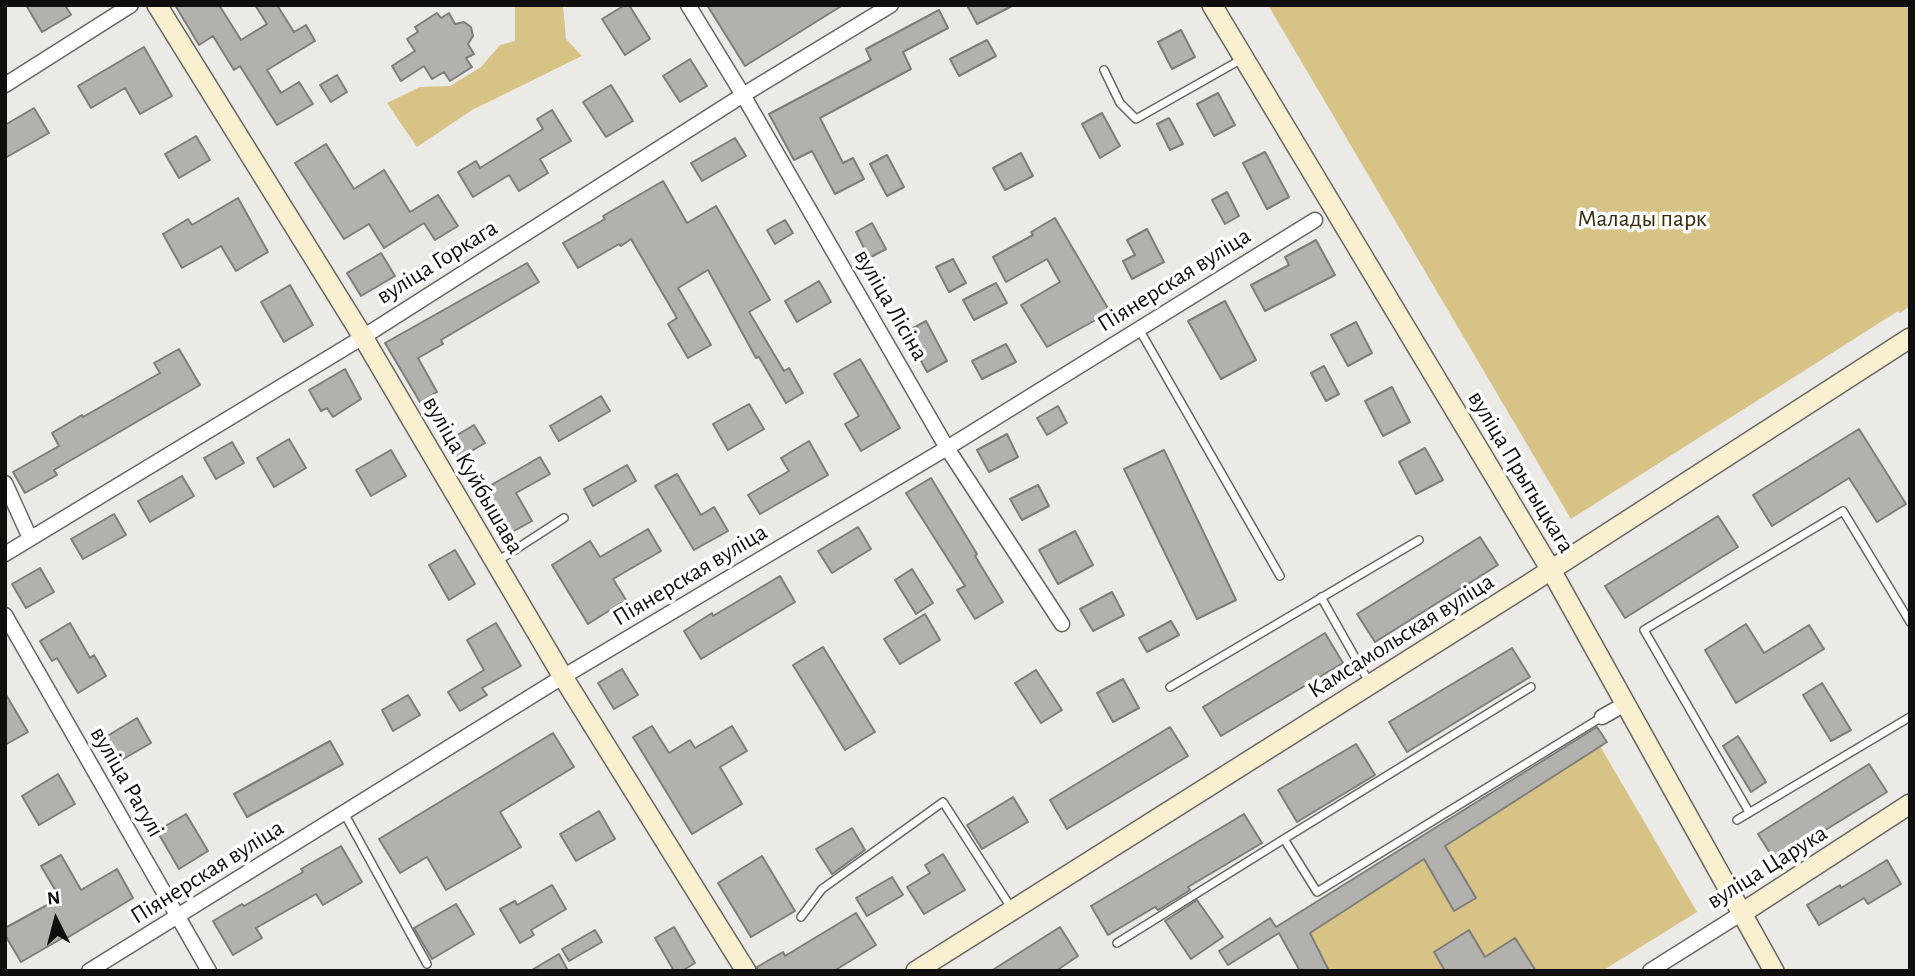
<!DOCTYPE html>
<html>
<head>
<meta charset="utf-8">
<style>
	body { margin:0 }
	#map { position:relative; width:1915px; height:976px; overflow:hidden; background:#ebeae7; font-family:"Alegreya Sans",sans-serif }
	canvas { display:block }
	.frame { position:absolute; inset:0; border:7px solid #0f0e0d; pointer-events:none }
	.north { position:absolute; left:21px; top:885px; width:70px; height:70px; -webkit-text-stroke:5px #fff; paint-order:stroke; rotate:354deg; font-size:19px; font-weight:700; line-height:28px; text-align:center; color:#0f0e0d }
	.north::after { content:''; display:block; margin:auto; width:24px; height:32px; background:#0f0e0d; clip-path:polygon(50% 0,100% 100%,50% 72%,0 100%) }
</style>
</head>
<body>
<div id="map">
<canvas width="1915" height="976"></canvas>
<div class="frame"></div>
<div class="north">N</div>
</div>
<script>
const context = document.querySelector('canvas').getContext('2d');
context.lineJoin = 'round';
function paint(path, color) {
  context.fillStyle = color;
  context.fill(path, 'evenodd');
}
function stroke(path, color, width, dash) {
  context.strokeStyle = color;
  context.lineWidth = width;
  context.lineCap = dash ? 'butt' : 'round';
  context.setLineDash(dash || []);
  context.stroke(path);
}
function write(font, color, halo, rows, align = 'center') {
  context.font = font + ' "Alegreya Sans",sans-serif';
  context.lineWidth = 7;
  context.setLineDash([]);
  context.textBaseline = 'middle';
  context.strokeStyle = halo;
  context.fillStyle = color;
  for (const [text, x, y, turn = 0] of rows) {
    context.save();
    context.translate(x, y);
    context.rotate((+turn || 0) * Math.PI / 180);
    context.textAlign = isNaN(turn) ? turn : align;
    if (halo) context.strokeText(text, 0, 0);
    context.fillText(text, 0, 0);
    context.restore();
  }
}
paint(new Path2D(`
	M515 5H563L566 39 582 56 472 110 417 147 387 103 420 87 450 86 481 67 500 45 515 41Z
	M1268 5H1910V306L1900 313 1898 311 1571 519Z
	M1600 746 1697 912 1602 971H1329L1310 933Z`), '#d7c386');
const building = new Path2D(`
	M26 5H65L71 15 42 32Z
	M175 5H219L241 40 267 24 255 5H277L294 32 306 25 315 41 267 70 281 93 299 82 313 104 277 125 240 66 234 70 213 36 199 45Z
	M625 5H629L650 39 625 55 602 19Z
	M707 5H843L745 66Z
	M967 5H1014L977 24Z
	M939 10 948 28 903 52 911 69 820 118 843 163 853 158 864 179 835 194 812 151 794 160 769 114 871 60 866 49Z
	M437 13 441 18 449 13 455 24 464 22 471 27 473 36 468 44 474 54 466 58 472 67 450 81 444 72 432 79 424 66 401 81 392 66 415 51 407 39 418 32 415 27Z
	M1181 30 1195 57 1172 69 1158 42Z
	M987 40 996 56 959 76 950 59Z
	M144 47 172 96 140 114 125 88 91 108 78 86Z
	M690 59 707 86 680 102 663 76Z
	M337 75 347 92 331 102 320 85Z
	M611 85 633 121 606 137 583 102Z
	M1218 93 1235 125 1214 136 1197 104Z
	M34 108 49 133 5 158V125Z
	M552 110 571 141 540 159 548 173 519 191 509 175 473 197 458 172 476 161 480 168 543 129 537 119Z
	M1102 113 1120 146 1100 158 1082 124Z
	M1169 118 1183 144 1170 150 1157 124Z
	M196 136 210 160 179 178 165 154Z
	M735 138 746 156 702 181 691 163Z
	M326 144 354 189 384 170 410 212 438 195 458 226 435 240 424 223 384 248 369 224 344 239 295 163Z
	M1265 152 1289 197 1267 209 1243 163Z
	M1021 153 1033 176 1005 190 993 168Z
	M887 155 904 187 887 196 870 164Z
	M663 181 687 223 716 206 770 300 749 312 784 371 789 368 803 393 786 403 759 357 756 358 708 270 678 288 711 345 688 358 668 324 677 318 631 239 621 246 619 244 578 268 563 243 605 219 603 216Z
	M1227 192 1239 216 1225 224 1212 200Z
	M238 198 268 252 236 271 221 246 182 268 163 234 188 219 192 225Z
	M1055 218 1110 312 1047 347 1021 305 1060 282 1047 259 1006 282 993 257 1033 235 1031 232Z
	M785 220 793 233 775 244 767 230Z
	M872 223 886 249 869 258 856 232Z
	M1147 229 1164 262 1132 279 1123 261 1135 255 1127 240Z
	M1316 240 1335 275 1265 311 1251 285 1289 265 1285 257Z
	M381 253 395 276 361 296 347 273Z
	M953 259 966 283 949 292 936 267Z
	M527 263 539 282 441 340 443 344 418 358 437 392 420 402 385 343Z
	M819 281 831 302 797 322 785 301Z
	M996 283 1007 303 974 320 963 300Z
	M290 285 313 325 284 342 261 302Z
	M1225 301 1256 360 1221 379 1188 321Z
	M926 321 947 361 927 372 906 332Z
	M1356 322 1372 353 1348 366 1331 335Z
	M1006 344 1016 362 982 379 972 361Z
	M179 349 200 385 54 470 57 475 25 493 13 472 59 446 52 433 82 415 83 417 160 373 154 363Z
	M860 359 900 428 861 451 845 424 859 416 834 374Z
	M1324 366 1339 394 1326 401 1311 373Z
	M345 369 361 399 333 417 327 408 321 411 309 390Z
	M1392 387 1410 422 1383 436 1365 401Z
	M601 396 610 411 559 441 550 426Z
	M749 404 764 429 728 450 713 424Z
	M1058 406 1067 423 1047 435 1037 418Z
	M474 425 485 443 458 459 447 441Z
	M1859 429 1906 504 1877 522 1849 478 1772 526 1753 495Z
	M1007 434 1018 457 989 472 977 450Z
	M289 439 306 468 274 487 257 458Z
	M809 441 828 475 760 514 748 495 789 471 781 458Z
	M232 442 244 463 216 479 204 458Z
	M1425 448 1443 480 1416 494 1399 462Z
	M391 450 406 476 371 496 356 470Z
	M1164 450 1236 600 1197 619 1124 469Z
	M540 457 550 474 516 493 532 521 505 536 479 492Z
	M627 465 636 481 593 506 584 489Z
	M677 474 701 515 714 507 728 531 694 550 655 486Z
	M182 476 194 496 150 522 138 501Z
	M931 478 977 554 975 556 1003 602 975 619 957 590 965 586 906 493Z
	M1038 485 1049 506 1022 520 1010 499Z
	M114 514 126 535 83 559 71 539Z
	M1718 516 1738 547 1625 618 1605 586Z
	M858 527 871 549 832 573 818 551Z
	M648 529 661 551 613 579 626 600 588 624 552 565 590 541 600 557Z
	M1075 531 1093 565 1058 584 1039 550Z
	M1480 537 1498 565 1375 642 1357 614Z
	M455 550 475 584 449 600 429 565Z
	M40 568 54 592 26 608 12 584Z
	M912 569 933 603 916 614 895 580Z
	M780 576 795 602 701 659 684 631 712 613 713 616Z
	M1112 592 1124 615 1093 631 1080 609Z
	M925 614 940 640 900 664 884 639Z
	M1171 621 1179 635 1147 652 1139 638Z
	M70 623 90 658 94 655 106 676 78 693 57 658 52 661 40 641Z
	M496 623 521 666 482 688 487 695 460 711 448 692 484 670 467 640Z
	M1746 624 1764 653 1809 625 1824 649 1736 703 1705 650Z
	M1325 633 1343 663 1221 736 1203 707Z
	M823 647 875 732 845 750 793 665Z
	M1512 648 1530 677 1407 752 1389 722Z
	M622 669 638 695 614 709 598 683Z
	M1036 670 1062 710 1041 723 1015 683Z
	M1123 679 1139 708 1113 722 1097 693Z
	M1822 683 1851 730 1831 741 1803 695Z
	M5 693 28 732 5 745Z
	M408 695 420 715 393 731 382 710Z
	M137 718 151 743 118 762 104 738Z
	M652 726 669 753 690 740 695 748 732 726 747 751 720 767 742 804 692 834 633 737Z
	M1170 727 1188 756 1067 829 1050 800Z
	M1597 727 1607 742 1445 846 1476 898 1454 911 1424 859 1310 933 1329 971H1300L1279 933 1228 965 1219 951 1270 918 1276 927Z
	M553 733 574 767 500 812 521 847 446 890 427 857 400 873 379 839Z
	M1738 736 1766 782 1751 792 1723 746Z
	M330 741 343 764 247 817 234 794Z
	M1356 744 1375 775 1297 822 1278 790Z
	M1869 764 1887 792 1775 861 1758 834Z
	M58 774 75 804 39 825 22 796Z
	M1013 797 1028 822 982 849 967 825Z
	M599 811 615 839 576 861 560 834Z
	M186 814 208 851 179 869 157 831Z
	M1244 814 1262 843 1188 887 1190 890 1158 910 1155 907 1108 935 1091 906Z
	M852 828 865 850 832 874 816 849Z
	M341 846 362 882 323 905 316 894 256 928 262 938 233 955 213 921 242 904 244 906 303 872 301 869Z
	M943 854 965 890 924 914 907 887 930 873 925 865Z
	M61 855 81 890 117 869 133 898 67 938 66 936 21 962 5 935V928L60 898 41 866Z
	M762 856 795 911 751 937 718 883Z
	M1887 860 1901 884 1868 904 1864 898 1819 925 1807 905 1840 885 1841 888Z
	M892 877 903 895 867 916 856 898Z
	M552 885 566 909 531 930 534 935 520 943 500 909 515 901 517 905Z
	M1197 900 1223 937 1191 959 1165 921Z
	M456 904 474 934 432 959 414 928Z
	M856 913 876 945 834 971H758L757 967 783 952 785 956Z
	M674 927 695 963 682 971H674L655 938Z
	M1060 927 1078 956 1056 971H991Z
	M595 930 602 942 569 961 562 949Z
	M1469 930 1485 957 1515 938 1536 971H1445L1434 952Z
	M559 954 568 971H530Z`);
paint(building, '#b2b1ae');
stroke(building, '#7e7d7a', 2);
const lane = new Path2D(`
	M1104 70 1120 103 1136 119 1242 59
	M1139 329 1280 576
	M496 562 564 518
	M1321 597 1369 682
	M1170 687 1419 540
	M1749 812 1644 630 1843 511 1910 622
	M344 813 427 964
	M1737 820 1910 717
	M1284 839 1531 687
	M801 917 822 889 943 802 1012 909
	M1117 943 1284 839 1317 892 1602 717`);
const street = new Path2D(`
	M688 5 743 95 947 448 1062 624
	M5 85 131 5
	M5 483 30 538
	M5 554 363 337 743 95 891 5
	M5 615 209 971
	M1602 717 1625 704
	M89 971 551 684 947 448 1315 220
	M1650 971 1742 913`);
const secondary = new Path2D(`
	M157 5 363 337 563 677 746 971
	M1212 5 1551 570 1774 971
	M1742 913 1910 804
	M916 971 1526 586 1910 338`);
stroke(lane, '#666562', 10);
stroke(street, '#666562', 17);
stroke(secondary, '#666562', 22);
stroke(lane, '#fff', 7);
stroke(street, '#fff', 14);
stroke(secondary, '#f9efd1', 19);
write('24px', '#372d0d', '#fff', [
	["Малады парк",1642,219]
]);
write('24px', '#0f0e0d', '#fff', [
	["вуліца Горкага",437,262,-32],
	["Піянерская вуліца",1174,280,-32],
	["вуліца Лісіна",891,305,60],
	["вуліца Прытыцкага",1521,472,59],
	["вуліца Куйбышава",473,475,60],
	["Піянерская вуліца",690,575,-31],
	["Камсамольская вуліца",1401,636,-32],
	["вуліца Рагулі",127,782,60],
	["вуліца Царука",1767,867,-32],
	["Піянерская вуліца",207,872,-32]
]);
</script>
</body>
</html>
